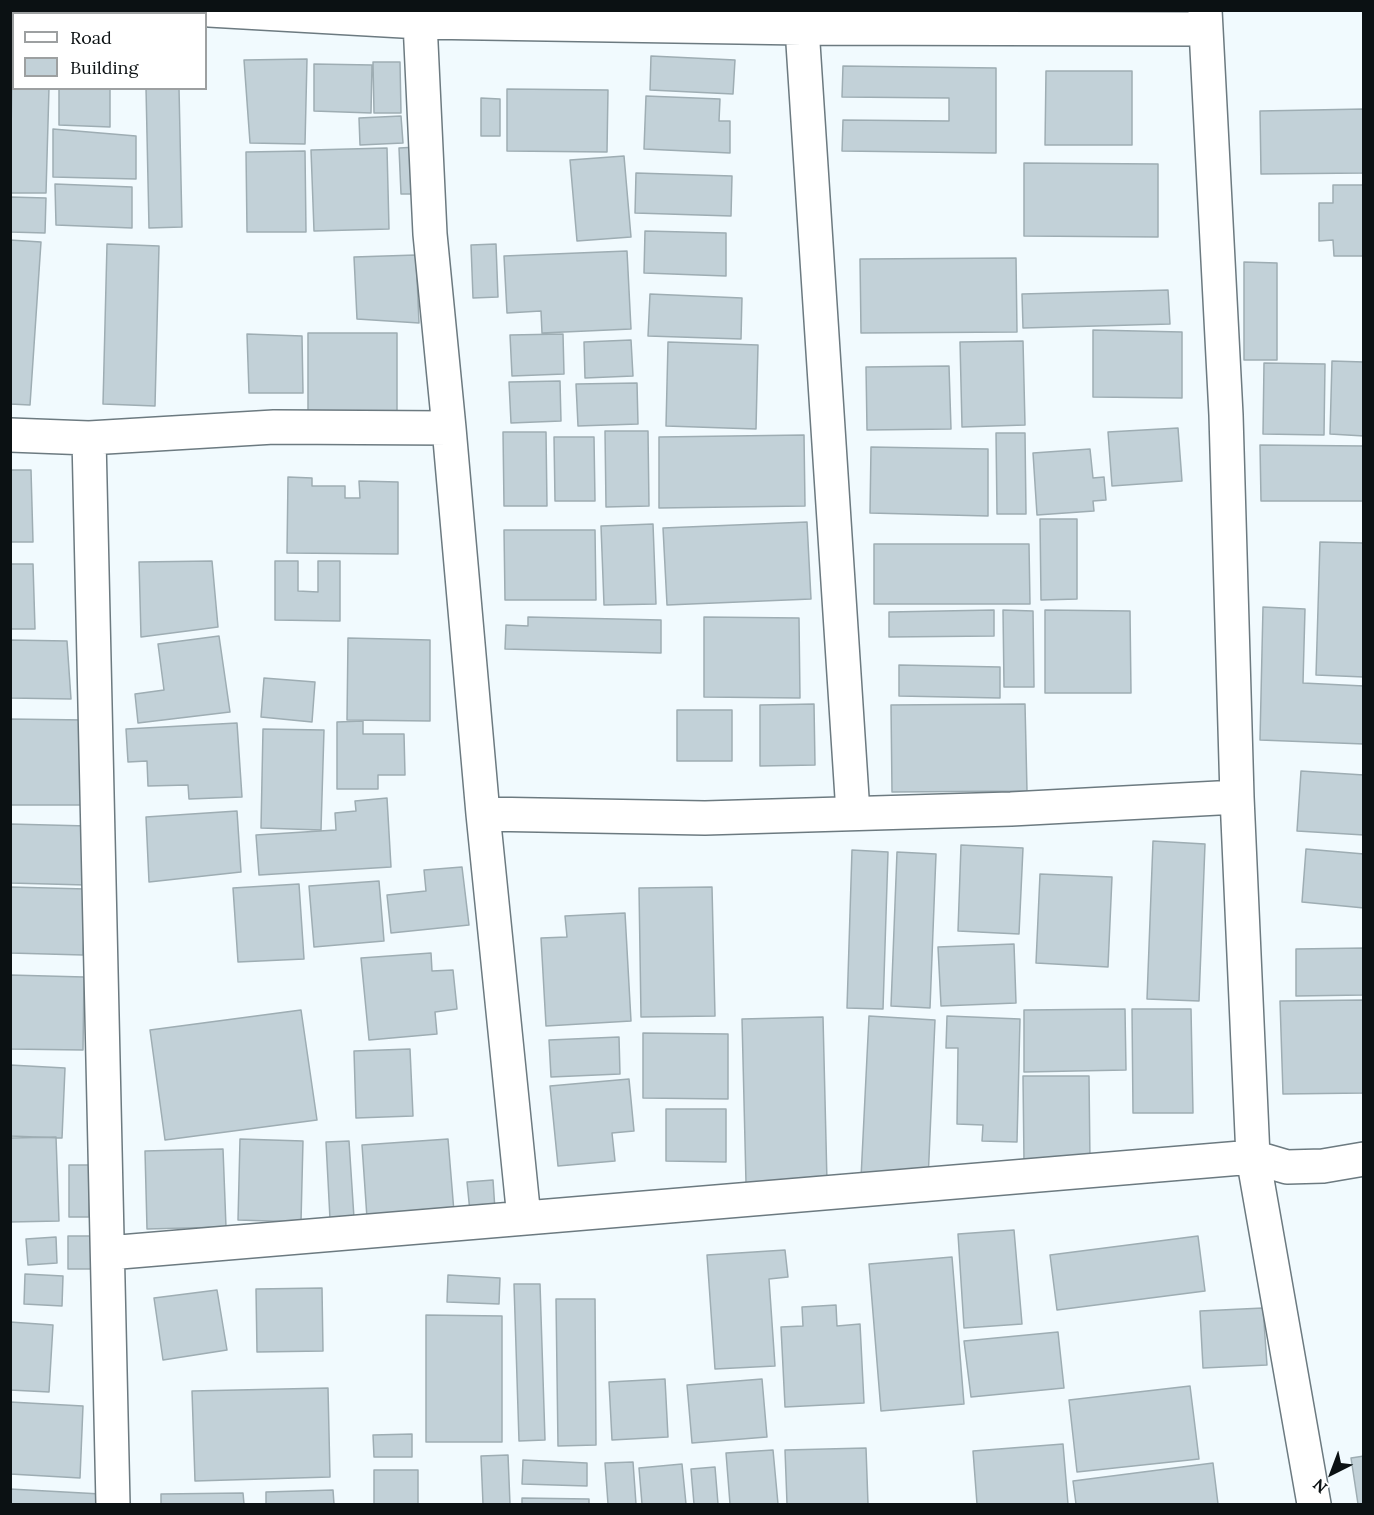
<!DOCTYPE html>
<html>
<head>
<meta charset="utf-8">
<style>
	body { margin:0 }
	#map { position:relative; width:1374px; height:1515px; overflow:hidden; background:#f1fafe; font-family:Lora,serif }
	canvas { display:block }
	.frame { position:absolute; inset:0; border:12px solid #0b1113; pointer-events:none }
	.legend { position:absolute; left:12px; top:12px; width:195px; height:78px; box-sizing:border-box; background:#fff; border:2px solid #9da0a1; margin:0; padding:8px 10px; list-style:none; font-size:18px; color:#0b1113 }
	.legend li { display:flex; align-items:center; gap:12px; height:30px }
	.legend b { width:30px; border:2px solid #9da0a1 }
	.north { position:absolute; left:1302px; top:1443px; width:60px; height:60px; -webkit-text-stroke:4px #fff; paint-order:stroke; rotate:222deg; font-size:16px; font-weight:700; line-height:24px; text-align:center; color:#0b1113 }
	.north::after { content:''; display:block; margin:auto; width:21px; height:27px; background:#0b1113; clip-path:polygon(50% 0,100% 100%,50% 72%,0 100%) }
</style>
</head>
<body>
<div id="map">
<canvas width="1374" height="1515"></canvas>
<div class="frame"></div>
<ul class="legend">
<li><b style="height:8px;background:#fff"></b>Road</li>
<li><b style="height:16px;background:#c2d1d8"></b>Building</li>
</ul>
<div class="north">N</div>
</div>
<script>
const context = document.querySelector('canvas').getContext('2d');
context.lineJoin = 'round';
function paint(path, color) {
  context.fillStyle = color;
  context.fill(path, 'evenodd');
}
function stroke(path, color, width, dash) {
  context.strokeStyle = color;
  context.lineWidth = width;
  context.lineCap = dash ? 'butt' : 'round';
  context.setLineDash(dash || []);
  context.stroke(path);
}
const building = new Path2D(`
	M651 56 735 60 733 94 650 90Z
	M307 59 305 144 250 143 244 60Z
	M373 62H400L401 113H374Z
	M314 64 372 65 371 113 314 111Z
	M843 66 996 68V153L842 151 843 120 949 121V98L842 97Z
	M1046 71H1132V145H1045Z
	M12 77H14V88H49L46 193H10Z
	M59 88H110V127L59 125Z
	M146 88H179L182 227 149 228Z
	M507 89 608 90 607 152 507 151Z
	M646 96 720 99 719 121H730V153L644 149Z
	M481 98 500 99V136H481Z
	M1364 109V173L1261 174 1260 111Z
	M401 116 403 143 360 145 359 118Z
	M53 129 136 136V179L53 177Z
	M418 147 419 194H401L399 148Z
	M387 148 389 229 314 231 311 150Z
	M305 151 306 232H247L246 152Z
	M624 156 631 237 577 241 570 160Z
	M1024 163 1158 164V237L1024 236Z
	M636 173 732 176 731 216 635 213Z
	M55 184 132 187V228L56 225Z
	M1333 185H1364V256H1334L1333 240 1319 241V203H1333Z
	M10 197 46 198 45 233 10 232Z
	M645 231 726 233V276L644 273Z
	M10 240 41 242 30 405 10 404Z
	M107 244 159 246 155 406 103 404Z
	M496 244 498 297 473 298 471 245Z
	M627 251 631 329 542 333 541 311 507 313 504 256Z
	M416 255 419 323 357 319 354 257Z
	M1016 258 1017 332 861 333 860 259Z
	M1244 262 1277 263V360H1244Z
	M1168 290 1170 324 1023 328 1022 294Z
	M650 294 742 298 741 339 648 336Z
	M1093 330 1182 332V398L1093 397Z
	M308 333H397V414H308Z
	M247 334 302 336 303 393H249Z
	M563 334 564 374 512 376 510 335Z
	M631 340 633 376 585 378 584 342Z
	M1023 341 1025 425 962 427 960 342Z
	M668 342 758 345 756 429 666 426Z
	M1332 361 1364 362V436L1330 434Z
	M1264 363 1325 364 1324 435 1263 434Z
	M949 366 951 429 867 430 866 367Z
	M560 381 561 421 511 423 509 382Z
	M637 383 638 424 578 426 576 384Z
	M1178 428 1182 481 1112 486 1108 432Z
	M605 431H648L649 506 606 507Z
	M503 432H546L547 506H504Z
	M996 433H1025L1026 514H997Z
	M804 435 805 506 659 508V437Z
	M554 437H594L595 501H555Z
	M1260 445 1364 446V501H1261Z
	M871 447 988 449V516L870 513Z
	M1090 449 1093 478 1104 477 1106 500 1093 501 1094 511 1037 515 1033 453Z
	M10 470H31L33 542H10Z
	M288 477 312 478V486H345V498H360L359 481 398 482V554L287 553Z
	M1040 519H1077V599L1041 600Z
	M807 522 811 599 667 605 663 528Z
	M653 524 656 604 604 605 601 526Z
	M504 530H595L596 600H505Z
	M1320 542 1364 543V677L1316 675Z
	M874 544H1029L1030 604H874Z
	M212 561 218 627 141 637 139 562Z
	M275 561H298V591L318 592V561H340V621L275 620Z
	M10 564H33L35 629H10Z
	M1263 607 1305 609 1303 683 1364 686V744L1260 740Z
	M994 610V636L889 637V612Z
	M1003 610 1033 611 1034 687H1004Z
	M1045 610 1130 611 1131 693H1045Z
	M528 617 661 620V653L505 649 506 625 528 626Z
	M704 617 799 618 800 698 704 697Z
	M219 636 230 712 138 723 135 694 164 690 158 644Z
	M348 638 430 640V721L347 720Z
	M10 640 67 641 71 699 10 698Z
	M899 665 1000 667V698L899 696Z
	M264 678 315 682 312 722 261 717Z
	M814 704 815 765 760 766V705Z
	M1025 704 1027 791 892 792 891 705Z
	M677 710H732V761H677Z
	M10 719 86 720 85 805H10Z
	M363 721V734H404L405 775H378V789H337V722Z
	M237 723 242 797 189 799 188 785 148 786 147 761 128 762 126 729Z
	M263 729 324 730 321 830 261 828Z
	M1301 771 1364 775V835L1297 831Z
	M387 798 391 867 259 875 256 835 336 830 335 813 356 811 355 801Z
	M237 811 241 872 149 882 146 817Z
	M10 824 88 826 86 885 10 883Z
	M1153 841 1205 844 1199 1001 1147 999Z
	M961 845 1023 848 1019 934 958 931Z
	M1306 849 1364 854V908L1302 902Z
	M852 850 888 852 883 1009 847 1008Z
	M897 852 936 854 930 1008 891 1006Z
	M462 867 469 925 391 933 387 895 426 891 424 870Z
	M1040 874 1112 877 1108 967 1036 963Z
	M379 881 384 941 314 947 309 886Z
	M299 884 304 959 238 962 233 888Z
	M10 887 86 889 83 955 10 953Z
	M712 887 715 1016 641 1017 639 888Z
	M625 913 631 1021 546 1026 541 938 567 937 565 916Z
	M1014 944 1016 1003 941 1006 938 947Z
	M1364 948V995L1296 996V949Z
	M431 953 432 971 453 970 457 1009 435 1012 437 1034 369 1040 361 958Z
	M10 975 84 977 83 1050 10 1049Z
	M1364 1000V1093L1283 1094 1280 1001Z
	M1125 1009 1126 1070 1024 1072V1010Z
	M1132 1009H1191L1193 1113H1133Z
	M301 1010 317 1120 165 1140 150 1030Z
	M869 1016 935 1020 928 1181 861 1178Z
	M947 1016 1020 1019 1017 1142 982 1141 983 1125 957 1124 958 1048H946Z
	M823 1017 827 1182 746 1183 742 1019Z
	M643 1033 728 1034V1099L643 1098Z
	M619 1037 620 1074 551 1077 549 1040Z
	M410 1049 413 1116 356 1118 354 1051Z
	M10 1065 65 1068 62 1138 10 1136Z
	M1023 1076H1089L1090 1162 1024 1163Z
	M629 1079 634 1131 612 1133 615 1161 558 1166 550 1086Z
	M666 1109H726V1162L666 1161Z
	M56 1137 59 1221 10 1222V1138Z
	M240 1139 303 1141 301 1222 238 1220Z
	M448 1139 454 1212 367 1218 362 1145Z
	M349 1141 354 1218 330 1219 326 1142Z
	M223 1149 226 1227 147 1229 145 1151Z
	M69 1165H90L89 1217H69Z
	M493 1180 495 1210 470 1212 467 1182Z
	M1014 1230 1022 1324 964 1328 958 1234Z
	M68 1236H93V1269H68Z
	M1198 1236 1205 1291 1057 1310 1050 1255Z
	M56 1237 57 1263 28 1265 26 1239Z
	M785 1250 788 1277 769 1279 775 1366 715 1369 707 1255Z
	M952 1257 964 1404 881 1411 869 1264Z
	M25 1274 63 1276 62 1306 24 1304Z
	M448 1275 500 1278 499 1304 447 1302Z
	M514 1284H540L545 1440 519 1441Z
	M322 1288 323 1351 257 1352 256 1289Z
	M217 1290 227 1350 163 1360 154 1298Z
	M556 1299H595L596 1445 558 1446Z
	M836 1305 837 1326 860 1324 864 1403 785 1407 781 1327 803 1326 802 1307Z
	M1263 1308 1267 1365 1203 1368 1200 1311Z
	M426 1315 502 1316V1442H426Z
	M10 1322 53 1325 49 1392 10 1390Z
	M1058 1332 1064 1388 971 1397 964 1341Z
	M665 1379 668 1437 612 1440 609 1382Z
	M762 1379 767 1437 692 1443 687 1385Z
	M1190 1386 1199 1459 1077 1472 1069 1400Z
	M328 1388 330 1477 195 1481 192 1391Z
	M10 1402 83 1406 80 1478 10 1474Z
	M412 1434V1457H374L373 1435Z
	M1063 1444 1068 1504H977L973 1451Z
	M866 1448 868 1504H787L785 1450Z
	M773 1450 778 1504H730L726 1453Z
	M508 1455 510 1504H483L481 1456Z
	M1364 1456V1504H1358L1351 1458Z
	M523 1460 587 1463V1486L522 1484Z
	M633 1462 636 1504H608L605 1463Z
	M1213 1463 1218 1504H1076L1073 1481Z
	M682 1464 686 1504H642L639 1468Z
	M715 1467 718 1504H694L691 1469Z
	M374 1470H418V1504H374Z
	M10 1489 101 1494 100 1504H10Z
	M333 1490 334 1504H266V1492Z
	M243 1493 244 1504H161V1494Z
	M522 1498 589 1499V1504H522Z`);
paint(building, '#c2d1d8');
stroke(building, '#9eadb3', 1.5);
const minor = new Path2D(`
	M209 10 420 22 802 28 1205 29
	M1205 10 1226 415 1237 797 1253 1157 1314 1504
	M420 22 430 234 449 428 483 814 524 1218
	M802 28 853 813
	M10 435 89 438 274 427 449 428
	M89 438 113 1504
	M483 814 705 818 1011 809 1237 797
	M108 1253 1253 1157 1287 1167 1323 1166 1364 1159`);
stroke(minor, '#6c7a80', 36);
stroke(minor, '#fff', 33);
</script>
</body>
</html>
